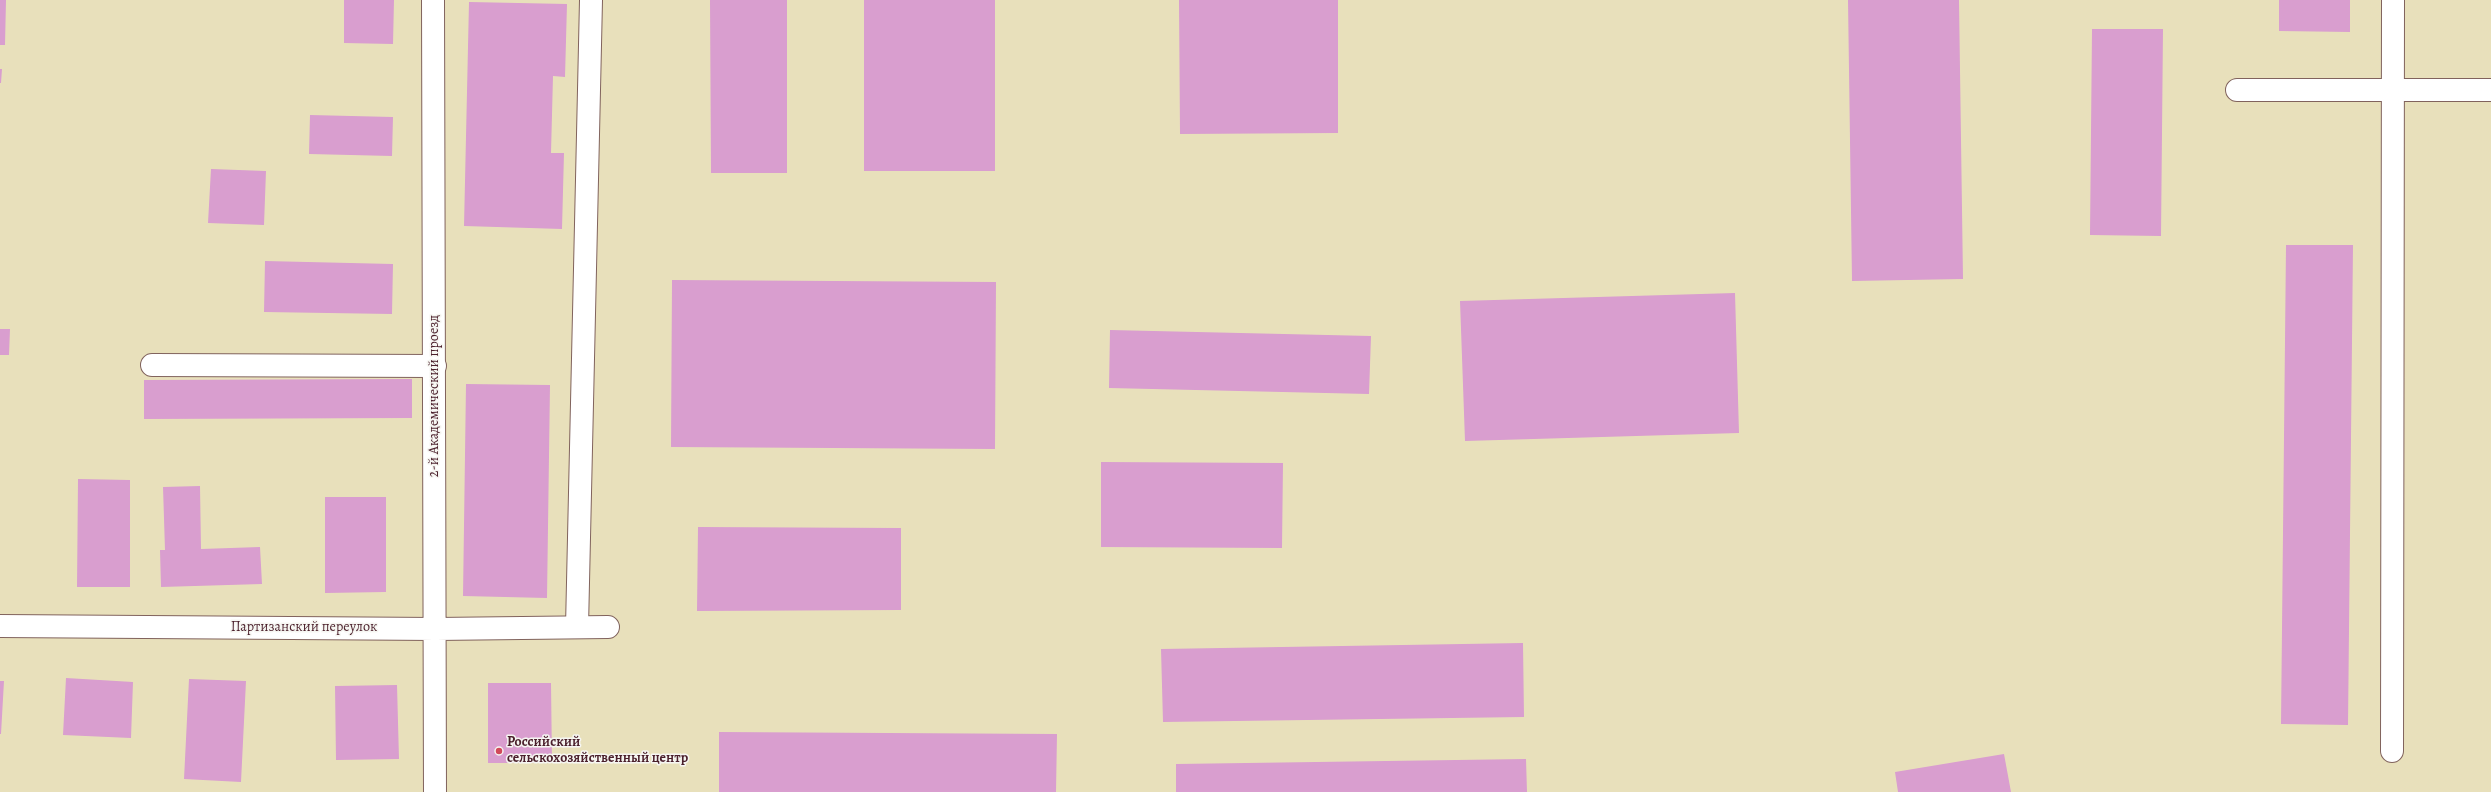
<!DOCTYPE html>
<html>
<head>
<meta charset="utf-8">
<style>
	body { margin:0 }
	canvas { display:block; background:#e8e0bb }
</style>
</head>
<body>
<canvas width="2491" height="792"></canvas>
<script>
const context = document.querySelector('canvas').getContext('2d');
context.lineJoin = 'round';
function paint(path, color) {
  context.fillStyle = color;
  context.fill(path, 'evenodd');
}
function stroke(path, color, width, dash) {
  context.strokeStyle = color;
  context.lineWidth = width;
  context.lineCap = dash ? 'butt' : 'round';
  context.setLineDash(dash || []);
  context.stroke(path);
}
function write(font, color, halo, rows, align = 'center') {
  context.font = font + ' Alegreya,serif';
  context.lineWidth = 3;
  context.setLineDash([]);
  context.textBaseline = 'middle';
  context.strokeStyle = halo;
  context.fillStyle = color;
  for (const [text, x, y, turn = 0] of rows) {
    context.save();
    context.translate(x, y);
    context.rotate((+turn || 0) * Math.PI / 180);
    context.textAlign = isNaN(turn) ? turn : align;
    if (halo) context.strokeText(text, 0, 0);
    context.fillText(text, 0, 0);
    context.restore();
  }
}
paint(new Path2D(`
	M0 0H6L5 45H0Z
	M344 0H394L393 44 344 43Z
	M710 0H787V173H711Z
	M864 0H995V171H864Z
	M1179 0H1338V133L1180 134Z
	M1848 0H1959L1963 279 1852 281Z
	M2279 0H2350V32L2279 31Z
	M469 2 567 4 565 77 553 76 551 153H564L562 229 464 226Z
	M2092 29H2163L2161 236 2090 235Z
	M0 69H2L1 83H0Z
	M310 115 393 117 392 156 309 154Z
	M211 169 266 171 264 225 208 223Z
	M2286 245H2353L2348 725 2281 724Z
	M265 261 393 264 392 314 264 312Z
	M672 280 996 282 995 449 671 447Z
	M1735 293 1739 433 1465 441 1460 301Z
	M0 329H10L9 355H0Z
	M1110 330 1371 336 1369 394 1109 388Z
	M412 379V418L144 419V380Z
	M466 384 550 385 547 598 463 596Z
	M1101 462 1283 463 1282 548 1101 547Z
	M78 479 130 480V587H77Z
	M200 486 201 549 260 547 262 584 161 587 160 550H165L163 487Z
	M325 497H386V592L325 593Z
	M698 527 901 528V610L697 611Z
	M1523 643 1524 717 1163 722 1161 649Z
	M66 678 133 682 131 738 63 735Z
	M189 679 246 681 241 782 184 779Z
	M0 681H4L1 734H0Z
	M488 683H551L552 763H488Z
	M397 685 399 759 336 760 335 686Z
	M719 732 1057 734 1056 792H719Z
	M2004 754 2011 792H1898L1895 772Z
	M1526 759 1527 792H1176V764Z`), '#d99ecf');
const lane = new Path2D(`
	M2237 90H2491
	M152 365 435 366
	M577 627 591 0
	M2392 751 2393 0`);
const street = new Path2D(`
	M433 0 435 792
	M0 626 436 629 608 627`);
stroke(lane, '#81635d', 24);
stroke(street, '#81635d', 24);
stroke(lane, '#fff', 22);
stroke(street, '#fff', 22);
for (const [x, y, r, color] of [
	[499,751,4,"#d1495b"]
]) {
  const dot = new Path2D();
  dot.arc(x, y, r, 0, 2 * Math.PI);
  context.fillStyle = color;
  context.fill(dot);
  stroke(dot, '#f6f6f2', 1.5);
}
write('14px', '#4a1f2b', '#f6f6f2', [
	["2-й Академический проезд",435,396,-90],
	["Партизанский переулок",304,628]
]);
write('bold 14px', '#4a1f2b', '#f6f6f2', [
	["Российский",507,743],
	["сельскохозяйственный центр",507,759]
], 'left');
</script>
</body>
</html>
